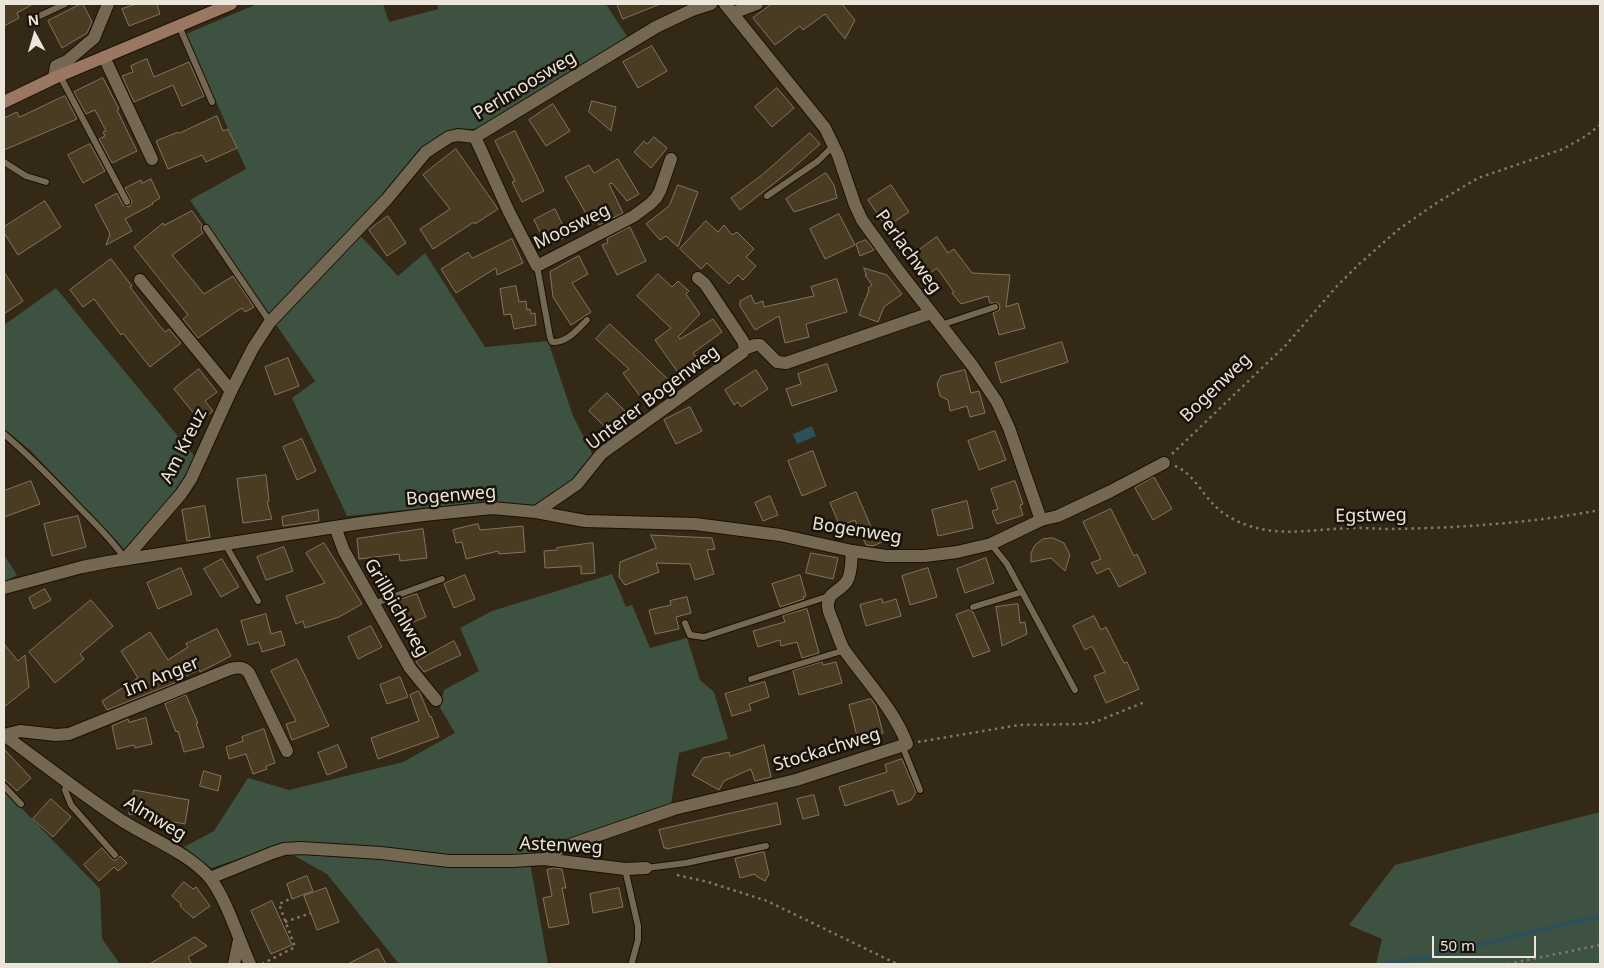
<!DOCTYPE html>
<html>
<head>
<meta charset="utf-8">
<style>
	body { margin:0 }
	#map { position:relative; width:1604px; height:968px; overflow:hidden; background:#342816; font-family:"Noto Sans",sans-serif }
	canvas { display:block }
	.frame { position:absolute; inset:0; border:5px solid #ece5d9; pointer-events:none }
	.north { position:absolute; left:10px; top:10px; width:50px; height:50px; -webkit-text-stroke:4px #18120a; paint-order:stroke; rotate:354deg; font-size:14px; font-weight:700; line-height:20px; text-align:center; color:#ece5d9 }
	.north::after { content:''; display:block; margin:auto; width:18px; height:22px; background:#ece5d9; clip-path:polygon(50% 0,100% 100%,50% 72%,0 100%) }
	.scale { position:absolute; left:1432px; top:936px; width:104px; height:22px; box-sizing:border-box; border:2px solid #ece5d9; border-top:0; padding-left:6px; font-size:15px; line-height:18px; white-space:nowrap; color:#ece5d9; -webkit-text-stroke:4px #18120a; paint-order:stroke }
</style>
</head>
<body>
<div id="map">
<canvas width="1604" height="968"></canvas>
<div class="frame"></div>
<div class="north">N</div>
<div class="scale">50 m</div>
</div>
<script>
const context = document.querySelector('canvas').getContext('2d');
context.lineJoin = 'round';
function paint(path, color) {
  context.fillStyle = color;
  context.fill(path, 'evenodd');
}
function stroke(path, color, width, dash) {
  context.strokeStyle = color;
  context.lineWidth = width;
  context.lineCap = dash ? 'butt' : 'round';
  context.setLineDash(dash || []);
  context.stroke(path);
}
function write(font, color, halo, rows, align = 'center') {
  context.font = font + ' "Noto Sans",sans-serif';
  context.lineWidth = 5;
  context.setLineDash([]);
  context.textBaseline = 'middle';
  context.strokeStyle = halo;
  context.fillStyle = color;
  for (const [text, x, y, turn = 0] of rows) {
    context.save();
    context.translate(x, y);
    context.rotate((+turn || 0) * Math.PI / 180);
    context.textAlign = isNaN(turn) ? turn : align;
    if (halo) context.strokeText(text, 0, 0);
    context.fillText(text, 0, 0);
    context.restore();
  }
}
paint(new Path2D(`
	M257 4H383L389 22 438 9 437 4H606L628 38 479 128 452 131 353 228 398 276 425 253 485 347 548 341 573 416 593 455 576 480 532 506 482 502 347 516 292 398 315 381 190 200 246 169 186 34Z
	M56 288 196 458 180 490 124 549 31 451 4 429V325Z
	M4 555 17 575 4 582Z
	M612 574 626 607 632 605 650 648 687 638 700 680 714 692 728 739 679 753 671 804 529 857 548 964H399L327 874 277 846 211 868 184 847 214 831 248 778 289 790 403 762 455 733 440 708 444 690 479 671 460 628 492 611Z
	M4 790 100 889 102 939 120 964H4Z
	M1600 812V964H1376L1382 939 1349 925 1395 865Z`), '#3e5241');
paint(new Path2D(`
	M812 426 816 436 797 444 793 434Z`), '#2d505a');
stroke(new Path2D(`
	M1383 964 1423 958 1600 916`), '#2d505a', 4.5);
const building = new Path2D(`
	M4 4H33L17 13 19 18 4 26Z
	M81 4H83L92 22 87 33 62 48 48 21Z
	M137 4H157L160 14 129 26 122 9Z
	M617 4H660L623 19Z
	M772 4H842L855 20 845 39 825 14 803 30 800 26 775 45 753 18Z
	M652 46 667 71 638 88 623 62Z
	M147 59 154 77 189 62 204 96 182 106 173 85 134 102 122 76 133 72 131 66Z
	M103 78 119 109 117 110 137 151 112 163 99 139 105 136 103 132 106 131 95 110 86 114 74 92Z
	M777 88 794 108 772 127 755 107Z
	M65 96 77 119 4 150V118L17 112 19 117Z
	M592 101 616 107 611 131 589 112Z
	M553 104 570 131 546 146 529 120Z
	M217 116 223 131 228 129 237 148 206 162 202 155 168 169 156 141 178 132 179 133Z
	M515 131 544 191 522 202 512 182 515 181 495 141Z
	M810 133 820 144 791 170 740 210 731 198 762 175Z
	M654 137 667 148 651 168 634 152 644 141 647 144Z
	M90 144 105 171 83 183 68 155Z
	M456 149 498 209 475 224 474 222 433 249 420 229 450 209 423 175Z
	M618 159 639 194 627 201 612 183 609 184 623 213 599 225 597 221 592 224 565 177 589 165 594 173Z
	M826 173 834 185 837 198 794 212 786 199Z
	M151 179 160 198 152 203 153 204 125 219 132 231 106 245 110 234 95 205 117 193 123 205 129 207 132 202 125 188 141 180 142 183Z
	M678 185 698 192 678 247 666 236 660 240 646 224 669 206Z
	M891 185 909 212 886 227 868 200Z
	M45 201 61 227 18 255 4 233V227Z
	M555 209 568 236 547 246 534 220Z
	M192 211 202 225 201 229 203 233 172 255 204 294 233 276 254 307 245 312 242 308 234 313 198 338 183 319 188 315 134 247 163 223 164 225Z
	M839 214 855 245 825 259 810 229Z
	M388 216 406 243 387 256 369 230Z
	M706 221 718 232 724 225 732 235 737 232 754 249 746 257 756 266 743 280 738 275 729 284 707 263 701 269 680 249Z
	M630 227 646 261 617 275 602 245 608 243 607 239Z
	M937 237 948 253 954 249 972 273 1010 275 1006 307 1018 303 1025 328 999 335 993 313 999 310 1000 306 998 303H990L988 296 961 304 952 293 954 292 937 268 927 275 912 255Z
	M512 239 523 263 497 275 496 268 456 293 441 269 468 252 472 258Z
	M866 240 874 250 860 256 856 244Z
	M579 256 588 274 572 283 591 312 571 325 553 297 550 272Z
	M111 259 132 286 130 287 159 325 165 332 169 329 181 343 150 367 123 333 121 335 94 299 83 307 70 290Z
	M864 268 887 275 902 294 884 307 878 322 859 315 869 290 868 288 872 285 865 275H866Z
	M4 272 23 301 4 314Z
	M658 274 672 287 678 281 689 291 686 294 700 314 678 337 680 339 713 319 722 332 693 353 697 358 692 361 699 371 684 381 655 340 671 328 637 296Z
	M837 279 847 312 806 324 809 337 785 343 779 316 755 330 740 306V301L751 295 755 304 763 301 764 307 814 296 811 287Z
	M516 286 519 302 526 301 527 310 530 309 531 314 535 313 536 325 514 329 511 314 504 315 500 289Z
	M610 324 672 383 648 400H643L623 373 629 369 596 339Z
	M1062 342 1068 362 1001 383 995 363Z
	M288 358 299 386 275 395 265 367Z
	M827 364 837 391 792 406 786 389 801 384 798 374Z
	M199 369 217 392 205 401 213 411 200 421 174 389Z
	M756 370 768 389 741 407 738 402 734 405 725 390Z
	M965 370 971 393 979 391 985 413 970 417 967 406 950 411 948 400 940 396 937 384 941 376Z
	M607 393 626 412 608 430 589 411Z
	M690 407 702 431 676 444 664 420Z
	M995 431 1006 460 979 470 968 441Z
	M302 439 316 471 297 480 283 447Z
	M813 451 826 486 802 496 788 461Z
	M266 475 269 501 267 502 272 519 243 523 237 479Z
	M1154 477 1172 509 1153 520 1135 488Z
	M31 481 40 504 4 517V491Z
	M1015 481 1023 504 1020 505 1023 515 997 524 992 511 998 509 991 489Z
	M856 492 872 529 875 528 882 542 873 546 866 545 855 520 840 526 830 503Z
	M770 496 778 515 763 521 755 503Z
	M967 501 973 528 938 536 932 510Z
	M205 506 210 537 187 541 182 510Z
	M1111 509 1134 556 1137 554 1146 573 1119 587 1109 568 1097 574 1091 563 1101 559 1083 522Z
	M318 510 319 521 283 526 282 517Z
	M78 516 86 547 52 556 44 524Z
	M478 524 480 530 523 526 525 552 499 554 498 551 466 559 462 542 456 543 453 530Z
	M423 529 427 558 400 561 399 554 359 559 357 539Z
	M651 535 712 538 715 549 707 550 714 574 695 580 690 564 656 563 659 572 625 585 619 577 620 562 656 548Z
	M1053 538 1064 543 1070 555 1065 571 1051 558 1031 562V553L1035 545 1043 539Z
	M324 543 362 604 339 617 305 628 303 621 296 624 286 596 325 583 306 553Z
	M593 543 595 573 581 574V566L545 568 544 551 557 550V548Z
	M284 547 293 571 266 580 257 557Z
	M811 553 838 558 833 579 806 573Z
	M986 558 994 583 965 593 957 569Z
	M222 559 239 587 221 597 204 569Z
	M181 568 192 594 158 609 147 583Z
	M928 568 937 597 910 605 902 576Z
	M465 575 475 599 454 608 444 584Z
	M800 575 806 596 803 597 804 599 780 607 772 584Z
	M45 589 51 600 34 609 29 598Z
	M417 594 426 617 403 626 393 602Z
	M687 597 691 613 676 617 679 629 655 634 649 610 671 605 670 601Z
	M882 599 883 603 896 599 901 616 866 626 860 605Z
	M91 600 113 626 80 654 84 659 55 683 29 652Z
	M1018 604 1020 623 1025 622 1027 634 1002 646 996 607Z
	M807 609 819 653 802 658 797 642 781 646 780 640 758 647 753 631 785 622 783 616Z
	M969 610 973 612 990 651 973 657 956 615Z
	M266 614 271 634 281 631 285 645 262 652 259 642 248 645 241 621Z
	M1094 616 1101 630 1106 627 1124 663 1127 662 1139 689 1106 703 1094 676 1105 672 1092 646 1085 650 1073 626Z
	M371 626 382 647 358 659 348 637Z
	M217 629 231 656 200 672 199 670 179 679 180 681 107 710 102 701 138 678 121 651 150 632 168 660 188 647 186 644Z
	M454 641 461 655 424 672 417 663 416 662Z
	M4 644 18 661 25 655 29 687 4 707Z
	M297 659 329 726 292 740 286 724 296 721 271 671Z
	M822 662 823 665 836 662 842 683 799 695 793 671Z
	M400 677 408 697 387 704 380 685Z
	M765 682 769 697 749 704 751 710 732 716 725 694Z
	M419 691 430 717 431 716 439 737 378 759 371 738 419 721 410 695Z
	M186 695 198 723H196L204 747 184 752 178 731 176 732 165 704Z
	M871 699 876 706 883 733 858 740 849 705Z
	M146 718 152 744 135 748 134 745 117 749 112 726 128 719 129 722Z
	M264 729 275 763 266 766 267 769 253 774 246 754 229 759 226 747 243 741 242 737Z
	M338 745 347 767 327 775 318 753Z
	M764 745 771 777 755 781 751 769 724 781 719 790 692 775 703 758 729 752 730 756Z
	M4 749 31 778 17 791 4 779Z
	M902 759 916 792 911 800 898 805 893 790 845 806 839 787 887 772 885 765Z
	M204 771 221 776 218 791 200 786Z
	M134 790 189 800 185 824 129 814Z
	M814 795 819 815 803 819 797 799Z
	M51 799 71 817 53 837 33 819Z
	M777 803 781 824 667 849V848H664L659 830Z
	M102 848 113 860H116L120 856 127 863 118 871 114 867 99 881 84 865Z
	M764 852 769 874 765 881 756 876 755 874 740 878 735 859Z
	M554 868 562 869 566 888H562L569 924 549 928 543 898 552 896 547 870Z
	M307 876 313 891 292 899 287 884Z
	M184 882 193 889 196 887 210 906 193 918 180 906 181 904 172 896Z
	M326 888 339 922 317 930 304 896Z
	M619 888 623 907 593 913 590 894Z
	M272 901 292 945 271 954 251 911Z
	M195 937 207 946 188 957 192 964H150Z
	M378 949 386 964H348Z`);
paint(building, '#4a3b23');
stroke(building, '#82745f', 1);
const service = new Path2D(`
	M35 18 65 4
	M179 26 212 102
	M60 76 127 202
	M4 162 26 176 46 182
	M767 196 818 161 834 145
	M206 228 270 322
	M537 266 550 337 552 342C567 343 577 330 587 320
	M941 325 995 307
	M4 434C30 456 53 480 76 504 93 522 112 539 125 559
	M225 544 258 601
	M991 544 1007 564 1075 690
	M373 604 442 579
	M973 607 1022 592
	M685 623 690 635 704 637 829 596
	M751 679 845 650
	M902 745 920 790
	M67 783 65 790 71 805 115 855
	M4 786 21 804
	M646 868 686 863 766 846
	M625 869 638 926V940L632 962`);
const minor = new Path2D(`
	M725 4 825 128 838 155 855 205 862 220 898 270 972 365 997 402 1009 428 1041 520
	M733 13 757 4
	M104 57 152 159
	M54 78 56 66 67 61 94 38 108 4
	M475 137 509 212 537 266 634 216 650 204 656 198 660 191 671 159
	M140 280 231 391
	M744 349 755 345H760L777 362 786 363 931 313
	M536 512 577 484 602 453 743 352 745 347 743 341 705 284 698 278
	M335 527 344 551 410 668 436 700
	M125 559 181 494 191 479 231 391 253 348 270 322 387 199 426 152 449 137 458 135 475 137 656 27 692 10 711 4
	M4 588 82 567 108 562 361 523 424 515 492 508 536 512 585 521 695 524 780 535 852 551 886 556H925L957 552 991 544 1041 520 1058 516 1111 491 1164 463
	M4 735 20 731 56 735 69 734 230 669C237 667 244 666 249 673L287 751
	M4 735C42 763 79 792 118 818 146 837 188 852 210 878 227 900 238 938 250 964
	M544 859 561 848 674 809 796 780 907 744C895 711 865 679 845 651 839 642 837 631 833 622 831 616 827 610 828 604 828 592 842 590 847 581 852 573 851 560 852 551
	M210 878 272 853 284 849 301 848 381 853 449 861H512L544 859 625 869 646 868
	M234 964 239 940`);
const secondary = new Path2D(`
	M4 102 54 78 231 4`);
stroke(service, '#1c1101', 8);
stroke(minor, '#1c1101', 14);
stroke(secondary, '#1c1101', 14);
stroke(new Path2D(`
	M1172 454 1285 346 1337 286 1358 265 1399 229 1438 202 1478 178 1563 149 1586 136 1600 125
	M1175 466C1191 472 1201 491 1212 503 1221 513 1234 521 1247 525 1282 538 1319 528 1356 528 1367 528 1378 529 1390 529 1460 528 1531 523 1600 510
	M918 742 1019 725 1082 724 1095 722 1145 702
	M677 875 708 882 767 901 897 964
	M285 922 311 913
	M262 964 295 947 279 904 292 898
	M1508 964 1600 945`), '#827869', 2.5, [2.5, 4]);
stroke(service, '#756853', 6);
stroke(minor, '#756853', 12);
stroke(secondary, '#9a7762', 12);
write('18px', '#ece5d9', '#18120a', [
	["Perlmoosweg",525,86,-31],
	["Moosweg",572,227,-26],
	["Perlachweg",908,252,54],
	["Bogenweg",1216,388,-44],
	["Unterer Bogenweg",653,398,-37],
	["Am Kreuz",184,446,-63],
	["Bogenweg",451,496,-5],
	["Egstweg",1371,516,-1],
	["Bogenweg",857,531,9],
	["Grillbichlweg",396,608,60],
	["Im Anger",162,677,-22],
	["Stockachweg",827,750,-17],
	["Almweg",155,819,31],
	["Astenweg",561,846,3]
]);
</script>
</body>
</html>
